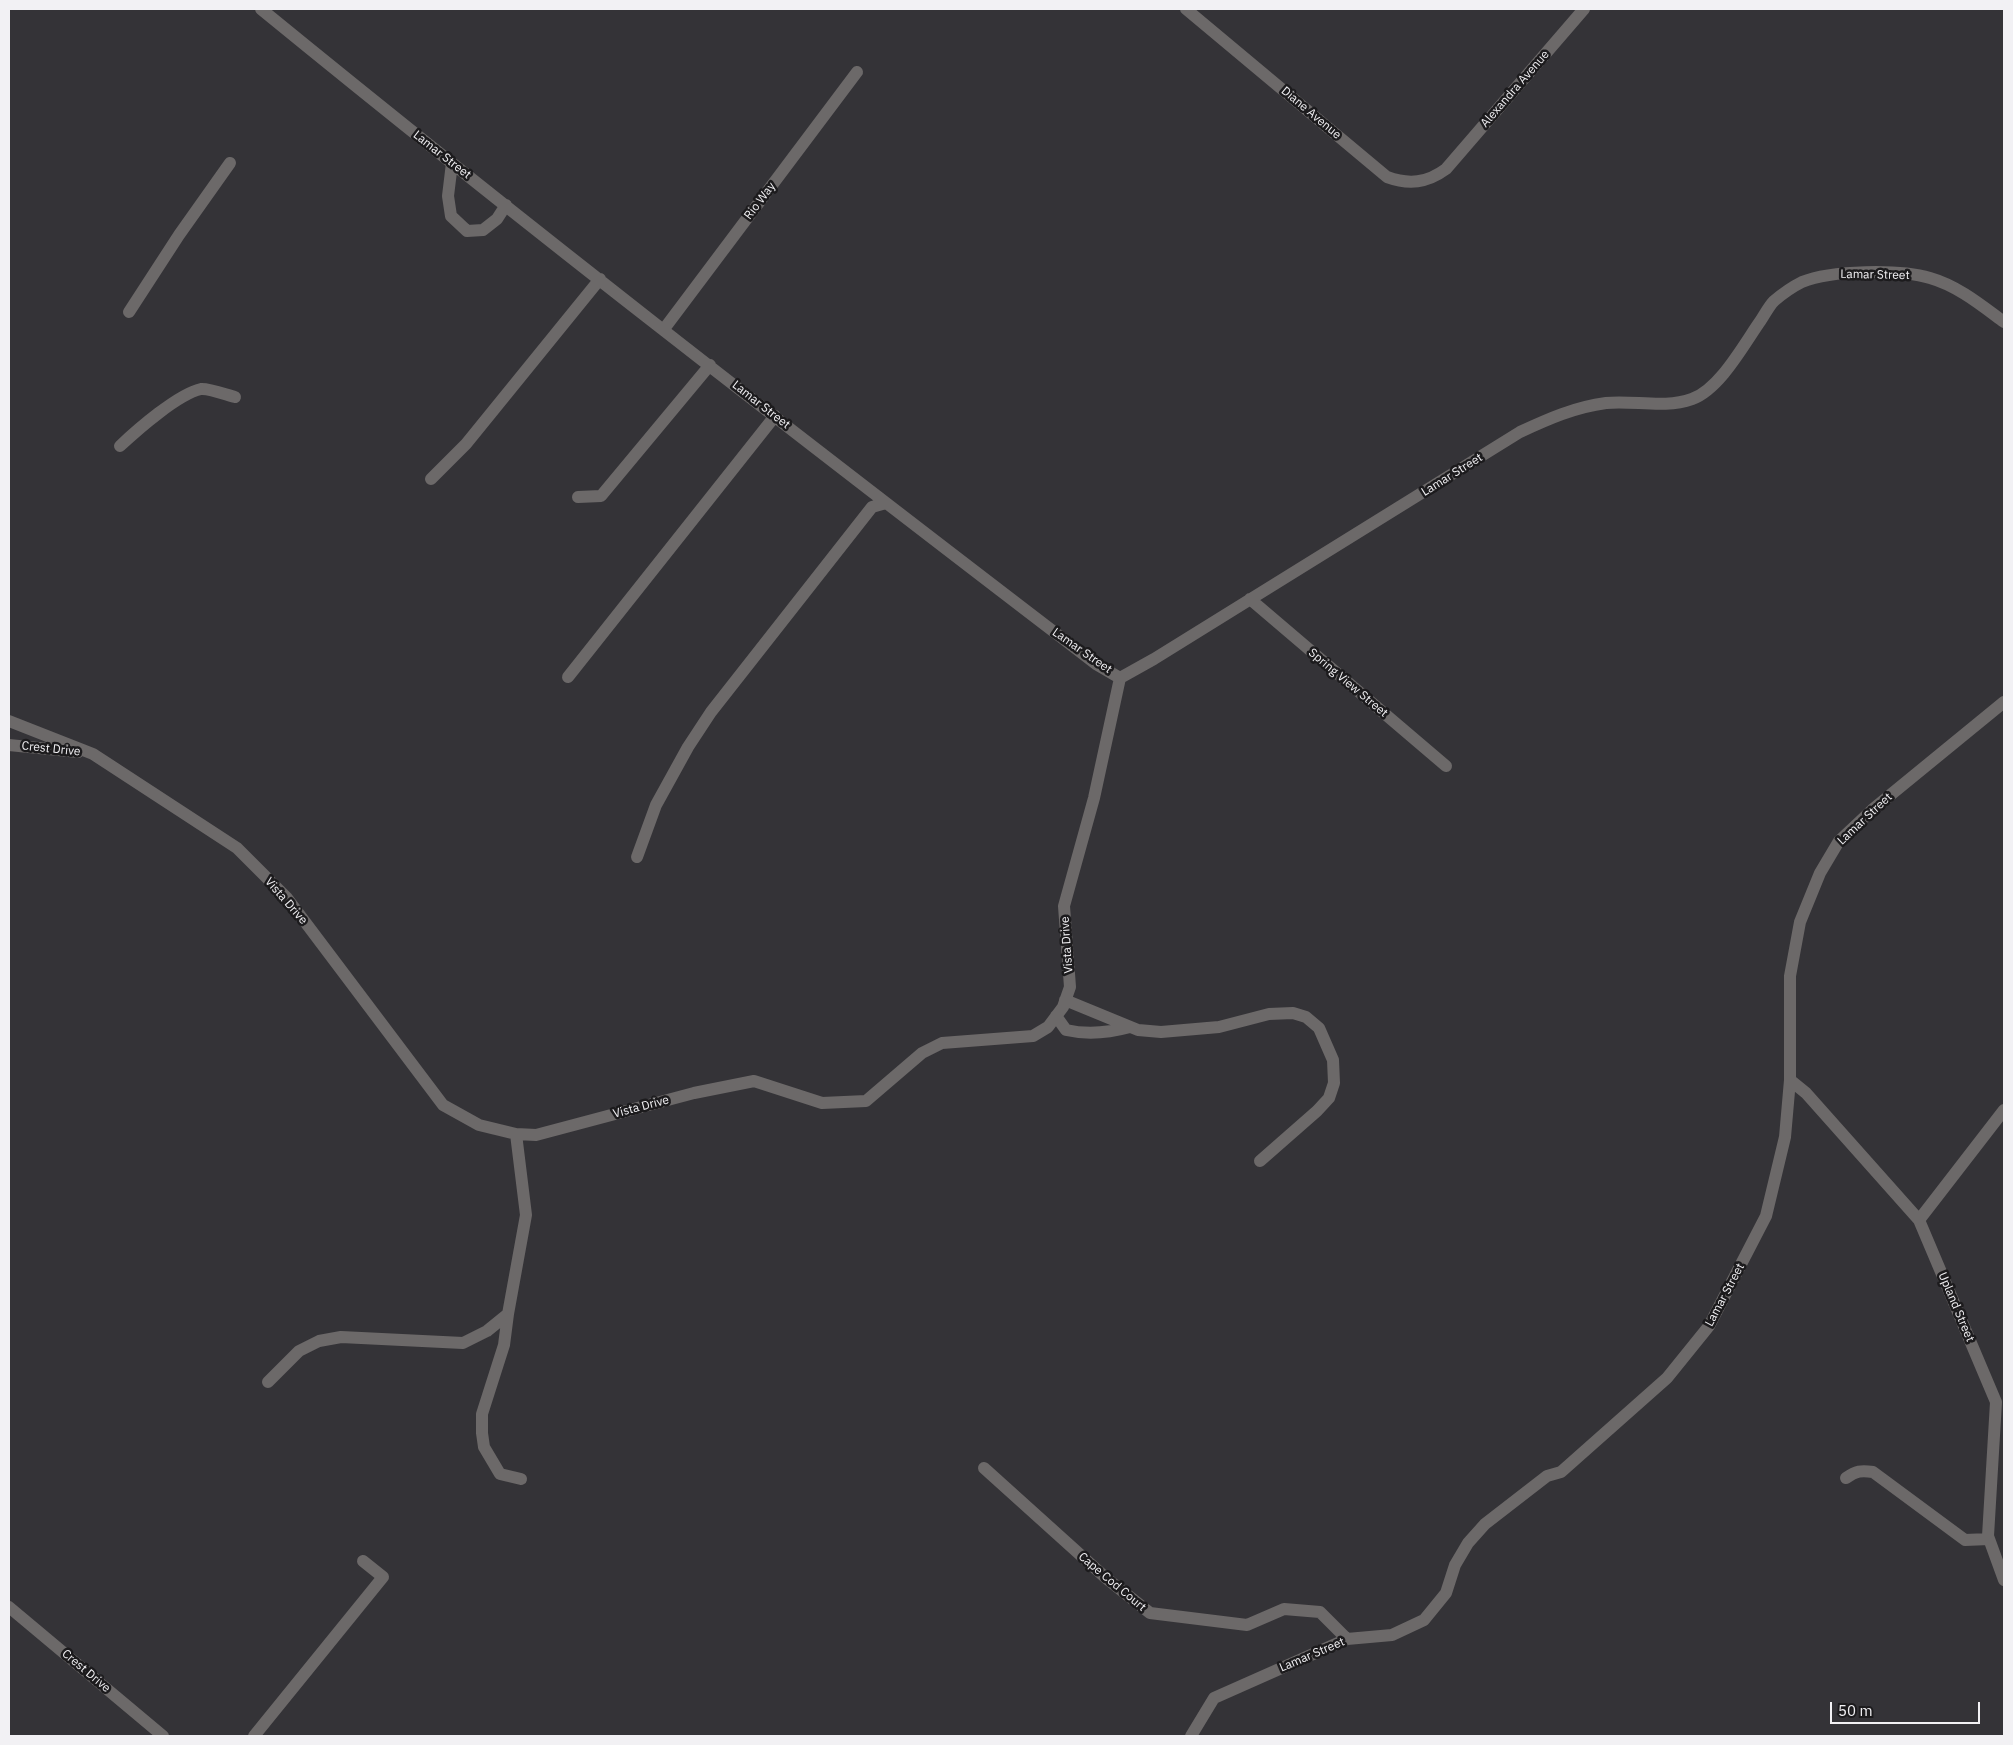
<!DOCTYPE html>
<html>
<head>
<meta charset="utf-8">
<style>
	body { margin:0 }
	#map { position:relative; width:2013px; height:1745px; overflow:hidden; background:#343337; font-family:"IBM Plex Sans",sans-serif }
	canvas { display:block }
	.frame { position:absolute; inset:0; border:10px solid #f2f1f4; pointer-events:none }
	.scale { position:absolute; left:1830px; top:1702px; width:150px; height:22px; box-sizing:border-box; border:2px solid #f2f1f4; border-top:0; padding-left:6px; font-size:15px; line-height:18px; white-space:nowrap; color:#f2f1f4; -webkit-text-stroke:4px #1c1b1d; paint-order:stroke }
</style>
</head>
<body>
<div id="map">
<canvas width="2013" height="1745"></canvas>
<div class="frame"></div>
<div class="scale">50 m</div>
</div>
<script>
const context = document.querySelector('canvas').getContext('2d');
context.lineJoin = 'round';
function stroke(path, color, width, dash) {
  context.strokeStyle = color;
  context.lineWidth = width;
  context.lineCap = dash ? 'butt' : 'round';
  context.setLineDash(dash || []);
  context.stroke(path);
}
function write(font, color, halo, rows, align = 'center') {
  context.font = font + ' "IBM Plex Sans",sans-serif';
  context.lineWidth = 5;
  context.setLineDash([]);
  context.textBaseline = 'middle';
  context.strokeStyle = halo;
  context.fillStyle = color;
  for (const [text, x, y, turn = 0] of rows) {
    context.save();
    context.translate(x, y);
    context.rotate((+turn || 0) * Math.PI / 180);
    context.textAlign = isNaN(turn) ? turn : align;
    if (halo) context.strokeText(text, 0, 0);
    context.fillText(text, 0, 0);
    context.restore();
  }
}
stroke(new Path2D(`
	M261 9C535 233 815 449 1096 664L1120 678
	M1186 9 1387 177C1409 185 1427 183 1446 169L1584 9
	M452 163 448 196 451 216 467 231 483 230 497 219 506 205
	M129 312 179 235 230 163
	M664 329 857 72
	M120 446C137 430 178 394 201 389 208 388 227 395 235 397
	M431 479 466 444 600 279
	M578 497 601 496 710 365
	M1250 599 1446 766
	M568 677 775 416
	M1120 678 1154 659 1520 432C1548 419 1575 407 1606 403 1634 400 1664 409 1692 399 1720 389 1744 344 1761 320 1765 314 1769 306 1774 301 1781 295 1794 286 1802 282 1831 270 1900 269 1930 278 1958 286 1981 305 2004 322
	M9 721 93 754 237 848 287 898 443 1105 479 1125 516 1134 536 1135 694 1093 754 1081 822 1103 866 1101 922 1053 942 1043 1033 1036 1048 1027 1063 1007 1070 987 1064 906 1094 798 1120 678
	M9 745 78 752
	M637 857 656 805 688 747 711 712 872 507 886 503
	M1065 1000 1138 1030 1161 1032 1219 1027 1269 1014 1293 1013 1306 1017 1319 1028 1333 1060 1334 1083 1329 1098 1317 1111 1260 1161
	M1056 1016 1066 1030C1088 1035 1108 1033 1130 1027
	M1790 1080 1806 1093 1919 1220 1996 1402 1988 1536 2004 1580
	M516 1134 526 1215 508 1314 504 1345 482 1414V1433L484 1447 500 1474 521 1479
	M1919 1220 2004 1110
	M268 1382 299 1351 319 1341 341 1337 463 1343 487 1331 508 1314
	M984 1468 1106 1578 1150 1613 1247 1625 1284 1609 1320 1612 1347 1639
	M1846 1478C1856 1471 1861 1470 1873 1472L1965 1540 1989 1539
	M9 1607 163 1736
	M254 1736 383 1577 363 1561
	M1191 1736 1214 1698 1347 1639 1392 1635 1424 1620 1446 1593 1455 1565 1468 1543 1485 1524 1547 1476 1561 1472 1667 1378 1709 1326 1766 1216 1785 1137 1790 1080V976L1800 922 1820 873 1839 841 1872 810 2004 702`), '#6c6969', 12);
write('12px', '#f2f1f4', '#1c1b1d', [
	["Alexandra Avenue",1515,89,-49],
	["Diane Avenue",1311,113,40],
	["Lamar Street",442,155,38],
	["Rio Way",760,201,-53],
	["Lamar Street",1875,275,1],
	["Lamar Street",761,405,38],
	["Lamar Street",1452,475,-32],
	["Lamar Street",1082,651,35],
	["Spring View Street",1348,683,40],
	["Crest Drive",51,749,6],
	["Lamar Street",1865,819,-43],
	["Vista Drive",286,901,49],
	["Vista Drive",1067,945,-94],
	["Vista Drive",641,1107,-15],
	["Lamar Street",1725,1295,-62],
	["Upland Street",1956,1307,67],
	["Cape Cod Court",1112,1582,40],
	["Lamar Street",1312,1655,-23],
	["Crest Drive",86,1671,40]
]);
</script>
</body>
</html>
